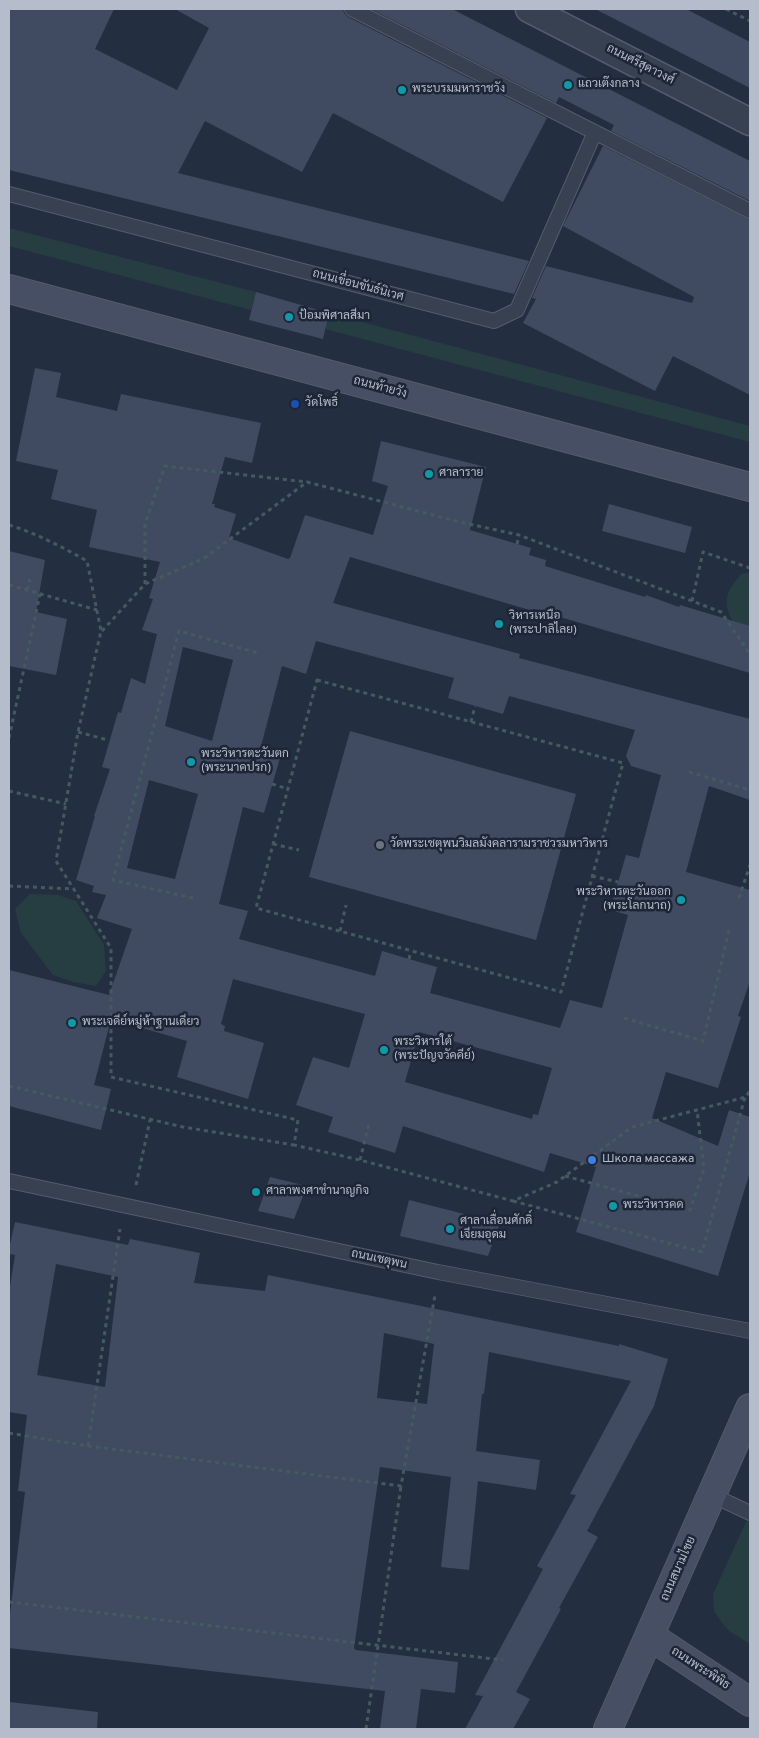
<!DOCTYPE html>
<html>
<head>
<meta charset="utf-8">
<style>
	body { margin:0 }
	#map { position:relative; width:759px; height:1738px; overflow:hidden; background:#242e41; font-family:Overpass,sans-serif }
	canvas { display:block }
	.frame { position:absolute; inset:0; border:10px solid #b5bccb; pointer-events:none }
</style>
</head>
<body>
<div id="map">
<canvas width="759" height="1738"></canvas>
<div class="frame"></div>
</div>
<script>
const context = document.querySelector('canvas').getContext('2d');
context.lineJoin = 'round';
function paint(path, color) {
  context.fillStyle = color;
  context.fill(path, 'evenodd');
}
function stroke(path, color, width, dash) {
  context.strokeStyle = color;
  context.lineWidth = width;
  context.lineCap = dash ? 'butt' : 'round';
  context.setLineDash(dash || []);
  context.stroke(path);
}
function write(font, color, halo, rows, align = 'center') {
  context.font = font + ' Overpass,Sarabun,sans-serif';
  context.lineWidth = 5;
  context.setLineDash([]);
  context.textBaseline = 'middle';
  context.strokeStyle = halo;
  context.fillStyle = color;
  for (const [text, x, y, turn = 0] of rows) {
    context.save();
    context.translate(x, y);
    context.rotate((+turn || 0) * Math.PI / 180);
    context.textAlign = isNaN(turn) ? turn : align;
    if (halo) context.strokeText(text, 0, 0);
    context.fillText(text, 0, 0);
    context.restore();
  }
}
paint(new Path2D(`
	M9 228 256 292 251 310 9 246Z
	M329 313 750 426V442L325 329Z
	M750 572V639C735 629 721 609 729 591 732 585 737 579 741 574Z
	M30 894 58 895 76 901 104 945 106 971 96 986 73 982 53 975 21 933 15 909Z
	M750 1513V1644L729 1631 722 1623 714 1611 713 1594Z`), '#263d42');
paint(new Path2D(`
	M9 9H114L95 49 177 90 209 28 175 9H343L344 13 348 17 547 118 503 202 333 113 302 172 205 121 178 173 529 261 514 294 9 170Z
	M371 9H452L750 161V201L611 131 614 125 559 97 556 103Z
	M595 9H686L750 42V88Z
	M603 146 750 220V395L673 356 655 391 523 323 536 299 532 298 546 266 692 303 694 297 563 226Z
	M256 292 329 313 323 339 249 320Z
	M35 368 61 373 56 397 117 411 121 394 261 423 252 463 225 457 212 504H215L214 507 236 514 229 538 288 559 290 558 305 515 373 535 388 486 372 481 381 441 486 467 470 530 531 548 529 555 546 560 545 566 645 597 646 595 679 607 680 605 750 626V673L533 609V611L350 557 333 603 520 654 519 658 750 719V800L709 786 686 872 750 890V981L738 1016 741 1017 718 1088 666 1072 652 1118 718 1146 729 1110 750 1117V1172L718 1276 576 1232 596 1167 550 1153 544 1172 403 1126 395 1153 328 1132 333 1117 296 1105 313 1057 349 1068 365 1014 233 979 221 1024 225 1026 224 1031 264 1043 248 1099 177 1077 187 1041 111 1019 94 1085 111 1089 101 1130 9 1106V970L109 995 132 929 97 918 106 895 92 892 94 886 76 880 95 816H94L110 769 102 767 118 712 121 713 131 678 145 684 157 634 142 630 153 599 149 598 160 562 89 547 97 510 51 499 58 470 16 461ZM316 641 454 678 448 698 503 714 509 696 635 730 626 756 631 766 661 775 639 858 626 855 610 910 628 915 602 1008 570 1000 560 1028 430 993 437 967 409 959 382 951 375 976 239 939 248 911 219 904 243 807 264 813 280 758 259 754 282 666 306 674ZM183 647 233 660 212 741 165 726ZM149 780 198 794 175 879 127 868ZM419 1032 552 1068 538 1115 533 1114 532 1119 405 1082Z
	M609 504 692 527 685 553 602 531Z
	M9 551 45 560 36 612 67 619 56 675 9 666Z
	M350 731 576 794 536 940 309 877Z
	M270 1177 307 1186 294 1219 258 1211Z
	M409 1200 500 1223 488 1256 400 1236Z
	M15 1222 128 1245 130 1239 200 1253 194 1283 265 1291 268 1275 619 1346V1344L668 1359 654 1406 587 1531 598 1537 559 1608 561 1609 516 1692 530 1699 513 1729H465L483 1696 475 1695 543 1569 537 1566 576 1495 570 1494 631 1381 489 1352 484 1394H482L476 1451 540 1460 536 1490 478 1481 469 1570 441 1567 451 1477 380 1467 354 1648 356 1650 458 1662 455 1693 421 1689 416 1729H380L385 1691 9 1648V1614H10L25 1492 18 1491 27 1415 9 1412V1293L15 1255 9 1254V1249ZM56 1264 118 1277 105 1387 37 1375ZM384 1333 434 1344 427 1404 377 1398Z
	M9 1702 98 1712 97 1729H9Z`), '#404b61');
const lane = new Path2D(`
	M352 9 750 211
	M9 194 494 321 517 310 595 132
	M9 1181 438 1272 750 1331
	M712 1495 750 1513`);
const street = new Path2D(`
	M529 9 750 122`);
const secondary = new Path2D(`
	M9 289 750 487
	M650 1636 750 1702
	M608 1729 750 1408`);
stroke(lane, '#535c6b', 16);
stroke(street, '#535c6b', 29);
stroke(secondary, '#535c6b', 30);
stroke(new Path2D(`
	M726 9 750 21
	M9 525C36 533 62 547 87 561L101 631 78 732 56 861 111 948V1077L298 1120 294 1145 360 1160 513 1201 557 1182 632 1127 746 1097 750 1090
	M517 544 519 535
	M145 584V524L165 466 307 482
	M9 585 97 610
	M27 590 30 579
	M692 601 703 552 750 568
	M102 631 145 584 203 559 307 482 460 522 519 535 721 612 750 654
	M317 680 623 763 561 992 256 908Z
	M471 722 475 706
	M78 732 108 740
	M9 738 40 594
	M689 772 750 790
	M272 784 288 789
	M9 791 66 804
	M273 844 299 850
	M592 876 618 882
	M9 886 74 889
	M193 898 113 880 179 631 258 653
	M739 898 750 865
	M340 931 346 905
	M409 959 411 951
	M624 1018 703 1041 729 930
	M9 1086 183 1127 294 1145
	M360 1160 369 1124
	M565 1176 690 1210 704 1169 697 1110
	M136 1185 150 1120
	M513 1201 702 1252 745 1097
	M9 1433 88 1446 401 1486 435 1295
	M88 1446 120 1229
	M9 1602 503 1660
	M366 1729 401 1486`), '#445a5f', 3, [4, 4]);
stroke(lane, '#384151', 14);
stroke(street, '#384151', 26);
stroke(secondary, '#464f64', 28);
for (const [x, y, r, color] of [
	[568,85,5,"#0f9aa8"],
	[402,90,5,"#0f9aa8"],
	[289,317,5,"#0f9aa8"],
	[295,404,5,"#1a4fb4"],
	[429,474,5,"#0f9aa8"],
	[499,624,5,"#0f9aa8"],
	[191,762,5,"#0f9aa8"],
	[380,845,5,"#6b7280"],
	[681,900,5,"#0f9aa8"],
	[72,1023,5,"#0f9aa8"],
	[384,1050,5,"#0f9aa8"],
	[592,1160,5,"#3f7fe0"],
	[256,1192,5,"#0f9aa8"],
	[613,1206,5,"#0f9aa8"],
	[450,1229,5,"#0f9aa8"]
]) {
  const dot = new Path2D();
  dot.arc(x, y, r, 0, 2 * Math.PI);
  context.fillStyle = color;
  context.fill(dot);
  stroke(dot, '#1d2636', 2);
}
write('12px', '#b5bccb', '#1d2636', [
	["ถนนศรีสุดาวงศ์",640,65,27],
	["ถนนเขื่อนขันธ์นิเวศ",358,286,15],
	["ถนนท้ายวัง",380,388,15],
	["ถนนเชตุพน",379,1260,12],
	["ถนนสนามไชย",679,1569,-66],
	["ถนนพระพิพิธ",700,1669,33]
]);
write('12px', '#b5bccb', '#1d2636', [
	["แถวเต๊งกลาง",578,85],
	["พระบรมมหาราชวัง",412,90],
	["ป้อมพิศาลสีมา",299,317],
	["วัดโพธิ์",305,404],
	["ศาลาราย",439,474],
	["วิหารเหนือ",509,617],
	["(พระปาลิไลย)",509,631],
	["พระวิหารตะวันตก",201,755],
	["(พระนาคปรก)",201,769],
	["วัดพระเชตุพนวิมลมังคลารามราชวรมหาวิหาร",390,845],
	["พระวิหารตะวันออก",671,893,"right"],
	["(พระโลกนาถ)",671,907,"right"],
	["พระเจดีย์หมู่ห้าฐานเดียว",82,1023],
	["พระวิหารใต้",394,1043],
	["(พระปัญจวัคคีย์)",394,1057],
	["Школа массажа",602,1160],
	["ศาลาพงศาชำนาญกิจ",266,1192],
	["พระวิหารคด",623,1206],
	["ศาลาเลื่อนศักดิ์",460,1222],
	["เจียมอุดม",460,1236]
], 'left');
</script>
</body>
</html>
